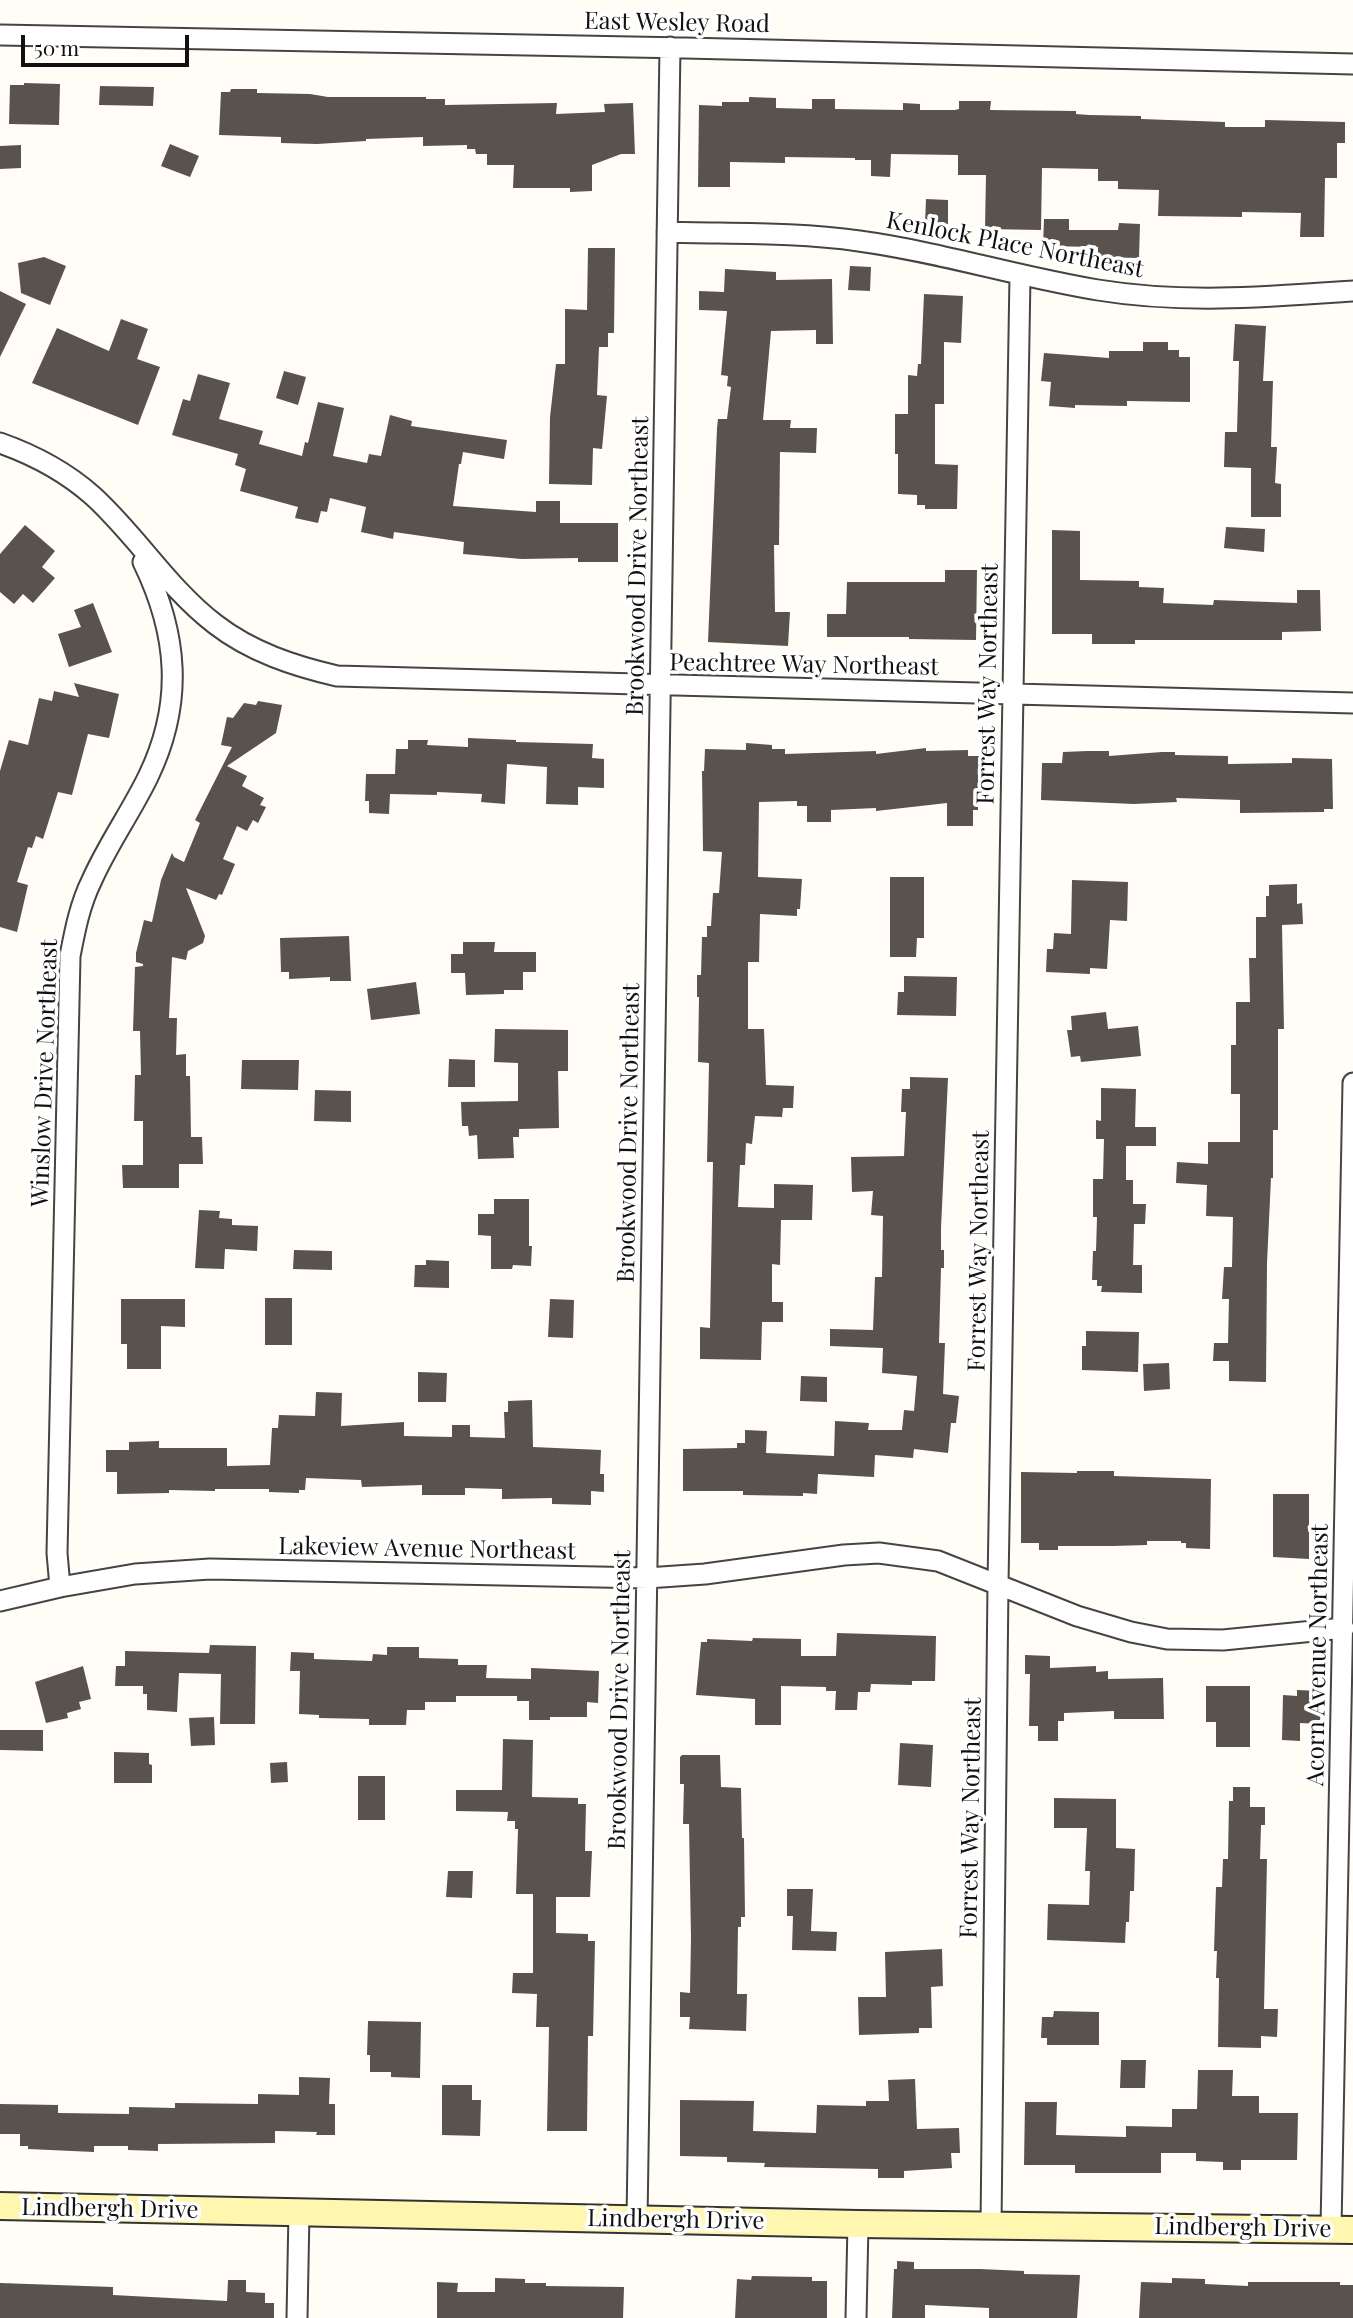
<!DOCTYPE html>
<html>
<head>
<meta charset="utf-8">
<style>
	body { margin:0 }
	#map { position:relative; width:1353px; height:2318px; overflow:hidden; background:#fffdf5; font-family:"Playfair Display",serif }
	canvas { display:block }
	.scale { position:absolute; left:21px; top:35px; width:168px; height:32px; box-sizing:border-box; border:4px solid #111; border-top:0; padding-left:9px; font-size:21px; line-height:24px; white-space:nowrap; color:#111; -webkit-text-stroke:5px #fff; paint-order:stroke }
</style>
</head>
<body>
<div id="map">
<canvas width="1353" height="2318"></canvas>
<div class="scale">50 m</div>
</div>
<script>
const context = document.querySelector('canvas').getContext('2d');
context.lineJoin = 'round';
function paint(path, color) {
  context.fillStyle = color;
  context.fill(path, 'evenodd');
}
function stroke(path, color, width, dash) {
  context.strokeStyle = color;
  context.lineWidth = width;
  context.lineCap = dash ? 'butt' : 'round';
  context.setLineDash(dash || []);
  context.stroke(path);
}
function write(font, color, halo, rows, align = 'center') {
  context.font = font + ' "Playfair Display",serif';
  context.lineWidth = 7;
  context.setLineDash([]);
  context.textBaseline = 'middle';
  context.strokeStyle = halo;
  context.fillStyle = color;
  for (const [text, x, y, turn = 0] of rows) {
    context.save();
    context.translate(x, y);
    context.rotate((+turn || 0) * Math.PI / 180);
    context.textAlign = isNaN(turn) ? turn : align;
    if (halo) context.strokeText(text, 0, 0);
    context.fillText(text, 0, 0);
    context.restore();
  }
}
paint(new Path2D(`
	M24 83 60 84 59 125 9 124 10 85H24Z
	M100 86 154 87 153 106 99 105Z
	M231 89H257V93L310 94 328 97H426V99H445V105L557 103 556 114 605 112 604 104 633 103 635 154H621L592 165V191L570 192V188H513L514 165H487V154H476L475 149H467V145L423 146V137L366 139V141L317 144 281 143V137L219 135 221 92H230Z
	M749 97 776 98V108L812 109V99H835V109L903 110V103L920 104V110H955L959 109V101H991L990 110 1076 111V114L1089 115 1141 116V119L1225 122V127H1265V120L1345 122V143H1337V178H1325L1324 237H1300L1301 213 1242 212V217L1158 216 1159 190 1118 189V181H1098V169L1042 168 1041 230 985 229 986 175H958V155L891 154 890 177 871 176V160H855V158L785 157V163L730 162V187H698L699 105 722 106V102H749Z
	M170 144 199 156 190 177 161 166Z
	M21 145V168L0 169V146Z
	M926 199 948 200V224H925Z
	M1044 219H1069V230H1118L1119 223 1140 224 1139 258 1098 257V247L1043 246Z
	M588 248H615L614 333H608V347H599L597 395 607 396 602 449 593 448 592 485 549 484 550 417 556 364H565V309L587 310Z
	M44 257 66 266 50 305 21 293 18 263Z
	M850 266 871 267 870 291 848 290Z
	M725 269 776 272V280L832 279 833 344H816V330L771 331 763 420H791L790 428H817L816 453 780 452 779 545H774L775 612H790L788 646 708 642 717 428 718 419H727L731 387 727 386 728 376 721 375 727 311 699 310V291L724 292Z
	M0 291 26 304 0 357Z
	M924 294 963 296 961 343 944 342V404H935V464L958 465 957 509H925V505H917V495L898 494V454H895V414H908V375L917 376 918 364H921Z
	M121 319 148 329 137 359 160 367 138 425 32 383 57 328 109 351Z
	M1235 324 1266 326 1263 381H1273L1271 447H1277L1275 483 1281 484V517H1251V468L1224 467 1225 432H1237L1239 361H1233Z
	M1143 342H1168V350H1179V357H1190V402L1127 401V406L1075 405V408L1049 406 1051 382 1041 381 1044 353 1109 358V351H1143Z
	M284 371 306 377 298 405 276 398Z
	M198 374 230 383 219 419 263 431 259 444 302 456 305 442 308 443 318 402 344 408 333 456 367 463 369 454 381 456 390 415 412 421 411 426 507 440 504 459 463 452 461 464H459L453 506 536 512V501H560V523H618V562H578V558L522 559 463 554 464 542 394 532 393 539 361 532 366 507 330 498 327 512 321 511 318 523 295 518 298 507 240 491 246 469 235 465 238 454 172 435 183 399 190 401Z
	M25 525 55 551 42 567 55 578 33 603 23 594 14 604 0 592V554Z
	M1226 527 1265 529 1264 552 1224 548Z
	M1052 530 1080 531V580L1139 581V587L1164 588 1163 603 1213 605 1214 600 1297 603V590H1320L1321 631 1282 632V640H1135V644H1092V634H1052Z
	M945 570H977L976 640 909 639V637H827V614H846L847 582H945Z
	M93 603 112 652 69 667 58 634 81 627 74 610Z
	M74 683 119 694 109 738 88 734 72 795 58 792 43 839 36 836 32 848 28 847 17 882 28 885 17 932 0 927V771L9 740 28 745 39 698 52 701 54 691 79 697Z
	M258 701 282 705 276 733 227 766 247 776 242 786 264 798 260 805 266 807 258 823 253 820 247 831 237 826 223 859 235 864 222 895 219 894 216 900 186 888 205 936 203 943 188 951 186 960 172 957 169 1018H177L176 1055 186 1054V1076H190L191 1137H202L203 1164H179V1188H123L122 1165H143V1121H134L135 1075H141L140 1031H133L135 967 143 966V964L136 962V953L144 920 152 922 161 880 172 853 174 857 184 862 200 823 195 820 232 747 221 745 227 717 233 718 244 703 256 705Z
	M468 738 516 740V742L593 744 592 758 604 759V788L578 787V805L546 804 547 767 507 764 505 804 481 802 482 794 437 792V795L390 794 389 814 369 813V801H365L366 774H395L396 749H408V740H428L427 745 468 747Z
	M746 743 772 745V749H785V754L876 751V754L926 748V751L968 750V756H985L986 775 978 774V810H973V826H947V803L876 811V808L831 810V822H807V806H797V801L759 802 758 877 802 879 800 909H797V916L760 914 759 962H748V1029H764L766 1085 794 1086 793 1108H783L782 1117 755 1116 752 1144 746 1143 745 1165H740L738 1207 774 1208V1184L813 1185 812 1220H781L780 1265 772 1264V1302H783V1322H762L761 1360 700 1359V1327L710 1328 713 1162H707L709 1063 698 1062 699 997H697V975H701L702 937H707V926H711L713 893H719L722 852 703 851 702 771H704L705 749 746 750Z
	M1088 751H1109V756L1162 752H1175V755L1228 756V764L1292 763V758L1332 759 1333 809H1324V812L1240 813V800L1176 798 1177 802 1134 804 1041 800 1042 763H1062L1063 752Z
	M890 877H924V938H917L916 957H890Z
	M1072 880 1128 882 1127 921 1110 920 1107 969 1090 968V974L1046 972 1047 949H1053L1054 933 1071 934Z
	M1297 884V904L1302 903 1303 924 1282 925 1284 1029H1278V1130H1273V1178H1271L1267 1263 1266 1382 1229 1381V1361H1213L1214 1343H1228L1229 1299H1222L1224 1267H1232L1233 1217 1206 1216 1207 1185 1176 1183 1177 1162 1208 1164V1142H1240V1094H1231V1045H1236V1002H1250L1249 958H1256V917H1266V896H1269V885Z
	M349 936 351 981H330V977L289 979V972H281L280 938Z
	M463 942H495L494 952H536V972H523V990H504V994L466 995 465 973H451V954H463Z
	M904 976 957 977 956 1016 897 1015 898 992H904Z
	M416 982 420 1014 371 1020 367 989Z
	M1106 1012 1108 1029 1138 1026 1141 1056 1081 1062 1080 1056 1071 1057 1067 1030H1072L1071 1016Z
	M495 1029 568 1030V1071H558L559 1128 519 1129V1137H513L514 1158 478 1159 477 1135 469 1136 468 1126H462L461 1102 518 1101V1063L494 1062Z
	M449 1059 475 1060V1087H448Z
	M242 1060H299L298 1090 241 1089Z
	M910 1077 948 1078 941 1228V1250H944V1268H941L939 1343H945L943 1394 959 1396 956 1423H951L948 1453 914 1449 913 1458 875 1455 874 1477 818 1474 817 1494 803 1493V1496L743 1495V1491H683V1449L737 1448V1443H745V1430L767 1431 766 1453 834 1456 835 1421 869 1423 868 1430H902L904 1410 914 1411 917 1376 882 1373 883 1348 830 1346V1329L873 1330 875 1277H882L883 1216 871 1215 873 1191 852 1192 851 1157 904 1156 906 1112H901L902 1089H910Z
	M1101 1088 1136 1089 1135 1127H1156V1146H1126V1180H1133V1204H1146L1145 1224H1134L1133 1265H1142V1293L1101 1292 1102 1286H1097V1280H1092L1093 1251H1096L1097 1217H1093V1179H1103L1104 1139H1096V1120L1101 1121Z
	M315 1090 351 1091V1122L314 1121Z
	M494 1199H529V1246H532L531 1266 513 1265 512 1269H491V1236L478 1235V1214H494Z
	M199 1210 220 1211 219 1218 232 1219V1225L258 1226 257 1251 225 1249 224 1269 195 1268Z
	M294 1250 332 1251V1270L293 1269Z
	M426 1260 449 1261V1288L414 1287 415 1265H426Z
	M265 1298H292V1345H265Z
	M121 1299H185V1327L161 1326V1369H127V1344H121Z
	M550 1299 574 1300 573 1338 548 1337Z
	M1086 1331 1139 1332 1138 1372 1082 1370V1346H1086Z
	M1169 1363 1170 1389 1144 1391 1143 1364Z
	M418 1372 447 1373 446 1402H418Z
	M801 1376 827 1377V1402L800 1401Z
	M316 1392 342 1393 341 1426 404 1422V1436L452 1437V1425H470V1437L505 1438 504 1412H508V1401L532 1400 533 1447 601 1450 600 1474H604V1492L591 1491V1505L552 1504V1498L502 1499V1489L465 1488V1495H422V1485L362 1487 361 1480 306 1478 305 1490H299V1493L269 1492V1489H215V1491L169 1490V1493L117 1494V1472H106V1450H129V1442L159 1441V1448H227V1466L270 1465 272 1428H278L279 1415 315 1416Z
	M1077 1471H1114V1476L1211 1479 1210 1549 1186 1548V1543H1181V1541H1147V1545L1113 1546H1058V1550H1039V1543H1021V1472L1077 1473Z
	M1273 1494H1309V1559L1273 1557Z
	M837 1633 936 1636 935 1681H912V1685L871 1684 870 1692H858L857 1710H835L836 1691H826V1687L781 1686V1725H755V1699L696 1695 701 1642H707V1639L752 1641 753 1638 801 1639V1656H836Z
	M210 1645 256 1646 255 1724H220L221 1674 179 1673 177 1712 147 1710V1694H143V1686H115L116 1666H125V1651L209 1653Z
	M387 1647H419V1658L458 1659V1665H487L486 1678 531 1679V1668L599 1671 598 1703 587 1702V1717H550V1720H529V1701H517V1696H456V1702H425V1710H407L406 1725H369V1719L319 1718V1715L299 1714 300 1671H290L291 1652 314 1653V1659L372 1661 373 1654 387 1655Z
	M1025 1655 1050 1656V1668L1096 1666V1672L1108 1671V1679L1163 1678 1164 1719H1114V1711L1064 1713V1721H1058V1741H1038V1726H1029L1030 1674H1025Z
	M83 1666 91 1699 79 1702 81 1709 67 1713 68 1718 46 1723 35 1682Z
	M1206 1686H1250V1747H1216V1722H1206Z
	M1297 1690 1321 1691 1320 1724 1300 1723V1741L1282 1740 1283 1695 1297 1696Z
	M214 1717 215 1745 191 1746 189 1718Z
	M0 1730H43V1751L0 1750Z
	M503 1739 533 1740 532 1797 578 1798V1804H586L585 1851H592L590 1897H556V1933L588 1934V1941H595L593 2036H588L587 2131H547L549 2027H536L537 1994 512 1993 513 1973H533V1894H516L518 1829H515V1821H507L508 1812 456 1811V1790H502Z
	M900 1743 933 1745 931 1787 898 1785Z
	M114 1752 149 1753V1764L152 1765V1783H114Z
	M682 1755H720L721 1787 741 1788 742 1838H744L745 1917H741V1927H738L737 1994H747L746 2031 689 2029 690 2017H680V1992L690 1993 691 1938 689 1824H683L684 1784H680V1757Z
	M287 1762 288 1782 271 1783 270 1763Z
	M358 1776H385V1820H358Z
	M1233 1787H1250V1807H1265V1825H1261L1260 1859H1267L1264 2009H1278L1277 2037 1261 2036V2048L1218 2047 1219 1978H1216L1217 1951H1214L1216 1887H1222L1223 1859H1228L1229 1801H1233Z
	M1054 1798 1116 1799V1848L1135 1849 1134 1891H1130L1129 1922H1126L1125 1943 1047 1940 1048 1904 1089 1905 1090 1871H1085L1087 1828H1054Z
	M448 1871H473L472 1898 446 1897Z
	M787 1889H813L811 1931 837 1932 836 1951 792 1950 793 1916H787Z
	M942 1949 943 1986 931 1987 932 2028H919V2033L859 2035 858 1997H886L885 1952Z
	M1054 2011 1099 2012V2045H1047V2038H1041L1042 2017H1053Z
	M368 2021 421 2022 420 2078 391 2077V2072H370V2055H367Z
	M1121 2060H1146L1145 2088H1120Z
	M1198 2070H1233L1232 2096H1259V2113H1298L1297 2160H1241V2170H1223V2162L1196 2161V2153H1161V2173H1075V2165H1024L1025 2102H1057L1056 2135 1126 2137V2126L1172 2127V2109H1197Z
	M299 2077 330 2078 329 2104H335V2135H316L317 2132 275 2131V2143L158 2144V2151L128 2150V2146H94V2152L28 2149V2146H20V2134H0V2104L58 2105V2113L129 2114V2107L175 2108V2103L258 2104V2094L299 2095Z
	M915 2079 917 2129 959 2128 960 2153H951L952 2168 904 2171V2178H878V2169L764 2167 765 2163 727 2162V2157L680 2156V2100L754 2101 753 2131 816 2133 817 2105 866 2106V2101H889L888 2080Z
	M442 2085H472V2100H481L480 2136 442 2135Z
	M897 2261 914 2262V2269H980L1024 2271V2274L1080 2275 1077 2318H989V2308L925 2305V2318H892L894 2269H897Z
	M752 2276 812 2277V2281H827V2318H735L737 2279 751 2280Z
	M495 2278 525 2279V2283H546V2286L624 2287 623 2318H437V2282L458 2283 457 2292H495Z
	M1172 2278 1205 2279V2284L1248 2286V2282H1340V2285H1353V2318H1139L1141 2282 1172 2283Z
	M228 2280H246V2292L265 2293V2303H274V2318H0V2283L113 2287V2295L227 2301Z`), '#5a524d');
const minor = new Path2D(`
	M0 35 685 48 1353 64
	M667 232C731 234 796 232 859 241 940 252 1018 277 1098 290 1183 304 1268 297 1353 291
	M0 443C34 455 66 472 93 496 137 536 168 588 215 624 251 652 294 666 337 676L1353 703
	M60 1587 57 1553 70 956C75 930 80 904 92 880 108 844 131 812 148 777 184 703 178 634 143 562
	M0 1601 60 1587 135 1574 210 1569 647 1578 705 1574 844 1555 879 1553 938 1561 1077 1616 1131 1632 1167 1639 1223 1640 1344 1628
	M637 2219 670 47
	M991 2226 998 1584 1020 276
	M1331 2228 1353 1083
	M297 2318 299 2212
	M856 2318 858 2224`);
const secondary = new Path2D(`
	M0 2206 858 2224 1353 2230`);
stroke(minor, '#444', 23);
stroke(secondary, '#333', 30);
stroke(minor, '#fff', 19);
stroke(secondary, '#fff6b0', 26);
write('24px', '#111', '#fff', [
	["East Wesley Road",677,23,1],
	["Kenlock Place Northeast",1015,245,11],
	["Brookwood Drive Northeast",638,566,-89],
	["Peachtree Way Northeast",804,665,1],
	["Forrest Way Northeast",988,684,-89],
	["Winslow Drive Northeast",45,1073,-88],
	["Brookwood Drive Northeast",629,1133,-89],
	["Forrest Way Northeast",979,1251,-89],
	["Lakeview Avenue Northeast",427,1549,1],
	["Acorn Avenue Northeast",1318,1655,-89],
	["Brookwood Drive Northeast",620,1700,-89],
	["Forrest Way Northeast",971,1818,-89],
	["Lindbergh Drive",110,2209,1],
	["Lindbergh Drive",676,2220,1],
	["Lindbergh Drive",1243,2228,1]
]);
</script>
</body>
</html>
